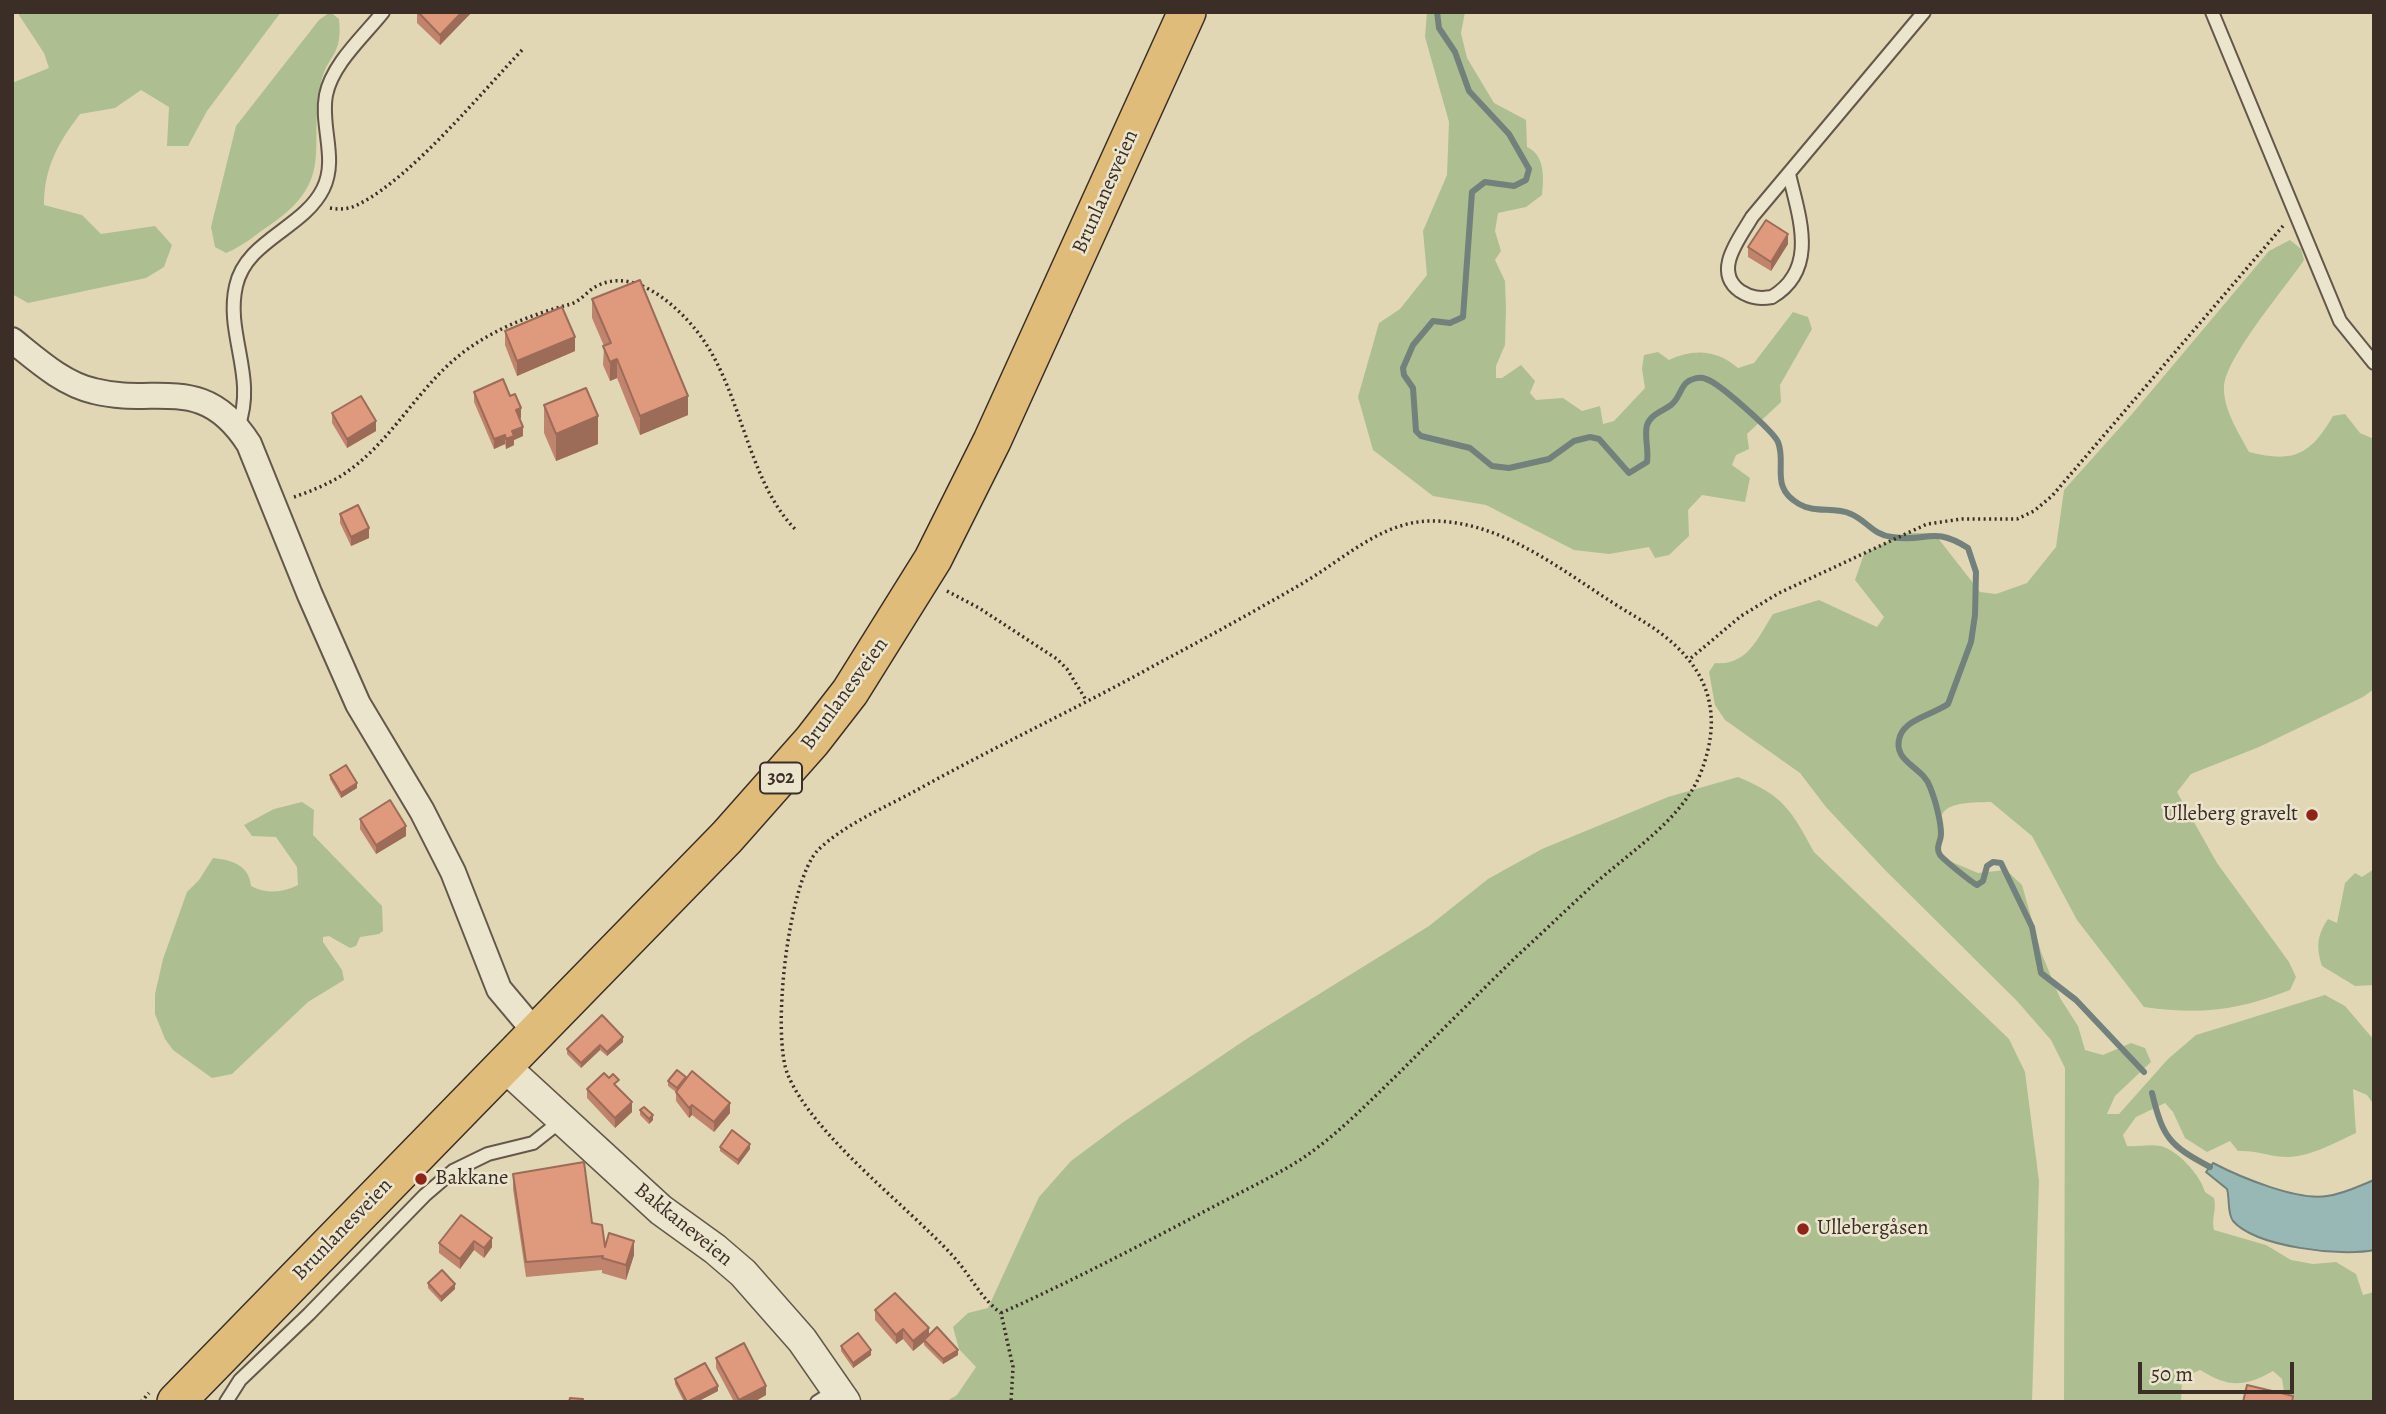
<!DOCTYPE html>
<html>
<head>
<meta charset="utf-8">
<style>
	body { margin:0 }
	#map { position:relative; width:2386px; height:1414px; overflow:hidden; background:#e1d7b4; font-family:Alegreya,serif }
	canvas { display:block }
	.frame { position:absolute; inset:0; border:14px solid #3b2e26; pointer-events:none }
	.scale { position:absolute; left:2138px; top:1362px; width:156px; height:32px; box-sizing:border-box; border:4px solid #3b2e26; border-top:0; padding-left:9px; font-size:21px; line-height:24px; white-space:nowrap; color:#3b2e26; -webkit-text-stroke:5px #ece5ce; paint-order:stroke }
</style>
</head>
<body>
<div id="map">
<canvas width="2386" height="1414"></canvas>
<div class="frame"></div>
<div class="scale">50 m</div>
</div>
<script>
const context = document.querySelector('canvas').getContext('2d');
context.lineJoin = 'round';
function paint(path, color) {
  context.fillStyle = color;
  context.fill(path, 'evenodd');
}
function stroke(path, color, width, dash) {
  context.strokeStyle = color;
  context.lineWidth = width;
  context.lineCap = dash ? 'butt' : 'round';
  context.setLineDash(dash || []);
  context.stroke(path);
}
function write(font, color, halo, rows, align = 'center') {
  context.font = font + ' Alegreya,serif';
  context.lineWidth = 5;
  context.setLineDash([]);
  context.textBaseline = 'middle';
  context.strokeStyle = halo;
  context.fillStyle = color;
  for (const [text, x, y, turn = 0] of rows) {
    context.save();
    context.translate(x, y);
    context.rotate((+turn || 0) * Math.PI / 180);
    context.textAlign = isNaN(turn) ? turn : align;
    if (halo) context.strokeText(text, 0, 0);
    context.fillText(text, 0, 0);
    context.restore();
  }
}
paint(new Path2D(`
	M17 12H281L207 111 188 146H167L169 107 141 90 115 108 80 114C58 143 44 168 44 205L82 215 101 234 155 226 172 245 164 267 146 278 28 303 12 294V83L49 68 44 53Z
	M330 12 339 19C343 57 327 54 321 83 307 149 337 179 270 225 255 235 243 246 226 253L215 247 211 227 236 126 319 20Z
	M1427 12H1465L1461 33 1467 58 1494 103 1526 120 1527 147C1545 155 1544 178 1542 195L1526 207 1498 213 1495 231 1501 251 1495 260 1505 281 1506 308 1505 345 1496 366V378H1502L1521 365 1535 381 1530 393 1536 400 1563 398 1582 411 1600 406 1603 424 1614 421 1645 388 1642 369 1644 355 1658 352 1669 360C1693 348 1718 350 1738 368L1754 363 1793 312 1808 317 1812 329 1780 385 1781 402 1747 434 1749 449 1736 455 1732 465 1750 478 1745 502 1702 495 1688 510 1689 536 1669 555 1655 558 1649 547 1609 554 1574 550 1486 505 1433 496 1373 450 1358 397 1379 323 1400 309 1427 275 1423 231 1447 175 1449 122 1425 37Z
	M2290 240 2301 249 2304 260C2286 287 2225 358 2224 387 2223 409 2239 433 2249 452 2292 463 2310 456 2333 416L2345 414 2360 433 2374 439V689L2363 697 2259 747 2191 774 2177 792 2217 863 2289 962 2296 977 2290 990C2236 1011 2200 1015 2144 1007L2077 920 2032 836 1991 802C1942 803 1934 806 1940 857L1978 873 2006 870 2022 885 2041 952 2060 998 2078 1026 2085 1050 2103 1055 2131 1043 2145 1048 2151 1062 2115 1096 2107 1114H2119L2168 1059 2196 1035 2325 995 2345 1006 2374 1040V1105L2367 1095 2353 1089 2356 1133C2337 1142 2309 1157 2288 1157 2270 1157 2258 1150 2238 1151L2230 1141 2207 1152 2185 1138 2173 1112 2165 1103 2136 1117 2123 1135 2127 1146C2137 1147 2150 1144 2160 1146 2177 1149 2201 1176 2205 1192L2214 1198C2217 1210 2211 1218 2214 1230L2266 1245 2291 1260 2313 1264 2336 1262 2356 1274 2363 1295 2374 1292V1402H2295L2284 1391 2282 1379 2273 1371C2243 1388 2228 1387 2200 1370L2182 1378 2181 1402H2064L2065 1068 2051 1040 2017 1001 1885 870 1826 807 1800 773 1725 720 1715 705 1709 672 1715 663C1748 666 1758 637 1773 614L1819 600 1877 627 1884 617 1855 580 1864 554 1905 533H1934L1980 592 1996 594 2027 583 2056 547 2064 490 2132 414 2269 251Z
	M1738 777C1784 796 1791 810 1814 852L2009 1039 2025 1072 2039 1181 2032 1402H945L957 1395 976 1367 959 1349 953 1327 968 1313 988 1308 1039 1197 1071 1161 1122 1123 1248 1038 1429 926 1488 879 1542 849 1668 797Z
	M302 802 314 810 313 835 382 906 383 931 379 934 360 937 356 946 350 948 329 936 323 937V942L342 970 344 980 308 1002 232 1074 212 1078 173 1050 165 1039 155 1014V994L163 959 187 892 199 880 213 858C232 860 249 865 251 886 266 894 283 893 298 885L297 867 276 837 252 836 244 825 274 809Z
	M2374 869V985L2355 986 2322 966C2316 947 2317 935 2328 919L2337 923 2345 883 2355 873 2362 877Z`), '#adbf91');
const water = new Path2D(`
	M2213 1163C2240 1177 2297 1201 2327 1196 2344 1194 2359 1186 2374 1180V1250C2341 1257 2256 1247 2233 1221 2227 1213 2230 1199 2227 1189L2206 1172Z`);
paint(water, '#97b8b5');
stroke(water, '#72817c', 2);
stroke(new Path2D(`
	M1437 12 1439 28 1455 52 1469 91 1509 134 1529 169 1526 180 1514 186 1485 182 1472 192 1463 317 1450 323 1433 321 1413 345 1403 368 1404 375 1413 388 1416 431 1421 436 1470 448 1492 466 1509 468 1549 459 1574 441 1590 437 1599 439 1629 473 1647 462C1649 450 1644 436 1647 425 1651 414 1663 411 1671 405 1679 399 1680 389 1686 383 1691 379 1699 376 1706 379 1718 382 1773 431 1778 442 1787 464 1769 487 1799 504 1816 514 1834 506 1851 514 1866 520 1873 535 1892 537 1927 543 1932 525 1968 548L1976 572 1975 615 1971 642 1948 704C1934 714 1906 719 1900 736 1891 762 1923 766 1930 787 1935 799 1941 821 1941 834 1941 842 1935 847 1940 855 1944 860 1971 882 1977 885L1983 881 1987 866 1993 862 2001 863 2032 927 2041 973 2076 1000 2144 1072
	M2152 1093C2163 1138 2169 1145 2210 1167`), '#72817c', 6);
const service = new Path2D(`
	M2212 12 2340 321 2374 363
	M1789 174C1799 217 1819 269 1772 297 1760 299 1751 298 1740 291 1712 271 1740 238 1752 217L1924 12
	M238 427C257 377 225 334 236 286 246 240 303 229 323 189 338 159 320 126 326 95 332 64 364 36 383 12
	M226 1402 240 1380 309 1314 425 1195 453 1171 488 1154 533 1143 562 1120
	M817 1402 836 1390`);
const minor = new Path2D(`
	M12 340C37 360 63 384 94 391 157 407 203 372 249 444L310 595 358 704 422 811 453 872 499 989 536 1033`);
const tertiary = new Path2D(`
	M504 1066 661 1210 715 1249 743 1273 802 1340 845 1402`);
const primary = new Path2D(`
	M176 1402 727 837 812 741 850 692 933 559 992 441 1187 12`);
stroke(service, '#64584a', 16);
stroke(minor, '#64584a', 28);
stroke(tertiary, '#64584a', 33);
stroke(primary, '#3b2e26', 40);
stroke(new Path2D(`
	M330 208C341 210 351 209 361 203 414 175 480 94 523 49
	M294 497C314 490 334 482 351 469 394 437 419 387 461 354 493 329 533 314 571 304 581 301 588 290 597 286 633 267 674 303 696 330 742 387 746 479 795 529
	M947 591 979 608 1057 659 1067 669 1086 700
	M1691 658 1741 616 1779 593 1927 524 1962 519H2017L2034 511 2052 496 2283 226
	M1001 1313C1072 1281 1141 1245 1209 1209 1239 1193 1271 1178 1300 1160 1336 1136 1366 1105 1397 1075 1436 1036 1476 996 1516 957 1541 934 1566 910 1591 887 1627 854 1679 822 1699 777 1730 703 1700 654 1636 617 1572 580 1507 519 1428 521 1380 523 1344 559 1303 583 1255 611 1206 638 1157 664 1078 708 996 746 917 790 884 808 845 824 818 850 788 881 771 1036 788 1075 813 1135 906 1205 952 1255 970 1274 980 1298 1001 1313L1013 1367 1011 1402
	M141 1402 149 1393`), '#3b2e26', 3.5, [2, 3.5]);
stroke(service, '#ece5ce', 12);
stroke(minor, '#ece5ce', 24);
stroke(tertiary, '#ece5ce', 30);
stroke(primary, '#e0bc7a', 37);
paint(new Path2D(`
	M472 12 440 45 417 23V13Z
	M1788 244 1771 271 1748 257V247Z
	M592 299 688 415 640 435 617 378 610 381 603 365 604 346 592 318Z
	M505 331 575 351 517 376 505 345Z
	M474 392 510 396 521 418H520L523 436 514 440V445L506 449 505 444 494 449 474 402Z
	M544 405 598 444 556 461 544 433Z
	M332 413 376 431 347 448 332 423Z
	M340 514 369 538 351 546 340 523Z
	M330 775 357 788 341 798 330 779Z
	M360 819 406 836 376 854 360 829Z
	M623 1042 607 1056 600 1050 581 1068 567 1054V1049Z
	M609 1078 619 1089 632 1112 615 1128 587 1098V1089Z
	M686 1079 730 1113 714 1132 692 1115 689 1118 676 1101V1092L668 1086V1081Z
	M640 1110 653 1120 649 1124 640 1115Z
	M720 1147 750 1149 738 1165 720 1151Z
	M513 1174 592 1223 605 1247 634 1255 626 1280 602 1273V1270L526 1277 513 1189Z
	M461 1215 492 1247 484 1258 474 1250 460 1269 439 1253V1243Z
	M428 1283 455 1289 441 1302 428 1288Z
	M875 1310 929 1335 958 1355 943 1364 924 1345V1342L913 1351 903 1339 896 1344 875 1320Z
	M841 1346 871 1355 853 1368 841 1351Z
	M716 1358 766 1395 754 1402H734L716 1368Z
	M675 1379 718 1391 697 1402H684L675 1384Z`), '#c0846c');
paint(new Path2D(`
	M462 12H472L440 45V35Z
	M1788 234V244L1771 271V262Z
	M575 337V351L517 376V361Z
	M617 359V378L610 381V362Z
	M688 396V415L640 435V416Z
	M521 408V418L516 420V410Z
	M598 416V444L556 461V434Z
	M376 421V431L347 448V439Z
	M523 427V436L514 440V445L506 449V439L512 431Z
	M505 435V444L494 449V439Z
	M369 528V538L351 546V537Z
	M357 783V788L341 798V793Z
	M406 826V836L376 854V845Z
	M623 1037V1042L607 1056V1052Z
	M600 1045V1050L581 1068V1063Z
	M632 1102V1112L615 1128V1118Z
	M730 1103V1113L714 1132V1122Z
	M692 1105V1115L689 1118V1108Z
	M653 1115V1120L649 1124V1119Z
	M750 1144V1149L738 1165V1160Z
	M492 1238V1247L484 1258V1248Z
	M474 1241V1250L460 1269V1259Z
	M634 1241V1255L626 1280V1265Z
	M455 1284V1289L441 1302V1297Z
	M929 1328V1337L924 1340V1342L913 1351V1341Z
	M903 1329V1339L896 1344V1335Z
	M871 1350V1355L853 1368V1363Z
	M958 1350V1355L943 1364V1359Z
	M718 1386V1391L697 1402H688Z
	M766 1386V1395L754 1402H739V1400Z`), '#9c6c58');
const building = new Path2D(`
	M418 12H462L440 35Z
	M1766 220 1788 234 1771 262 1748 247Z
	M640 280 688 396 640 416 617 359 610 362 603 346 611 343 592 299Z
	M562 307 575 337 517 361 505 331Z
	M503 379 510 396 515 394 521 408 516 410 523 427 512 431 514 436 506 439 505 435 494 439 474 392Z
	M586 388 598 416 556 434 544 405Z
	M361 396 376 421 347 439 332 413Z
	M358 505 369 528 351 537 340 514Z
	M346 765 357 783 341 793 330 775Z
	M390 800 406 826 376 845 360 819Z
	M602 1015 623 1037 607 1052 600 1045 581 1063 567 1049Z
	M677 1070 686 1077 677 1088 668 1081Z
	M692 1071 730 1103 714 1122 692 1105 689 1108 676 1092Z
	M604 1073 609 1078 613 1074 619 1080 614 1084 632 1102 615 1118 587 1089Z
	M644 1107 653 1115 649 1119 640 1110Z
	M732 1130 750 1144 738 1160 720 1147Z
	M584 1162 592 1223 602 1225 605 1247 609 1233 634 1241 626 1265 602 1258 603 1256 526 1262 513 1174Z
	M461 1215 492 1238 484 1248 474 1241 460 1259 439 1243Z
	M442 1270 455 1284 441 1297 428 1283Z
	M895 1293 929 1328 913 1341 903 1329 896 1335 875 1310Z
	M937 1327 958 1350 943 1359 924 1340Z
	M858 1333 871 1350 853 1363 841 1346Z
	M744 1343 766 1386 739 1400 716 1358Z
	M705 1363 718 1386 687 1402 675 1379Z
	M2247 1385 2293 1396 2292 1402H2243Z
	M570 1398 583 1399 582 1402H569Z`);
paint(building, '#df9a7d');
stroke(building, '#9c6c58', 2);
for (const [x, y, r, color] of [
	[2312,815,7,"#8f2418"],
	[421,1179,7,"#8f2418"],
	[1803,1229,7,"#8f2418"]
]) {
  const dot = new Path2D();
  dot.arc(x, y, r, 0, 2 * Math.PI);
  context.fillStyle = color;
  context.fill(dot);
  stroke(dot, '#ece5ce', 2.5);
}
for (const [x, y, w] of [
	[781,778,42]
]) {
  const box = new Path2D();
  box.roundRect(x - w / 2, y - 15.5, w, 31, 5);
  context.fillStyle = '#ece5ce';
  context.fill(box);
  stroke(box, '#3b2e26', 2);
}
write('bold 19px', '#3b2e26', null, [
	["302",781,778]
]);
write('21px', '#3b2e26', '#ece5ce', [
	["Brunlanesveien",1106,192,-66],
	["Brunlanesveien",845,694,-54],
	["Bakkaneveien",683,1225,39],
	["Brunlanesveien",343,1230,-46]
]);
write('21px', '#3b2e26', '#ece5ce', [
	["Ulleberg gravelt",2298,815,"right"],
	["Bakkane",435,1179],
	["Ullebergåsen",1817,1229]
], 'left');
</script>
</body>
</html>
